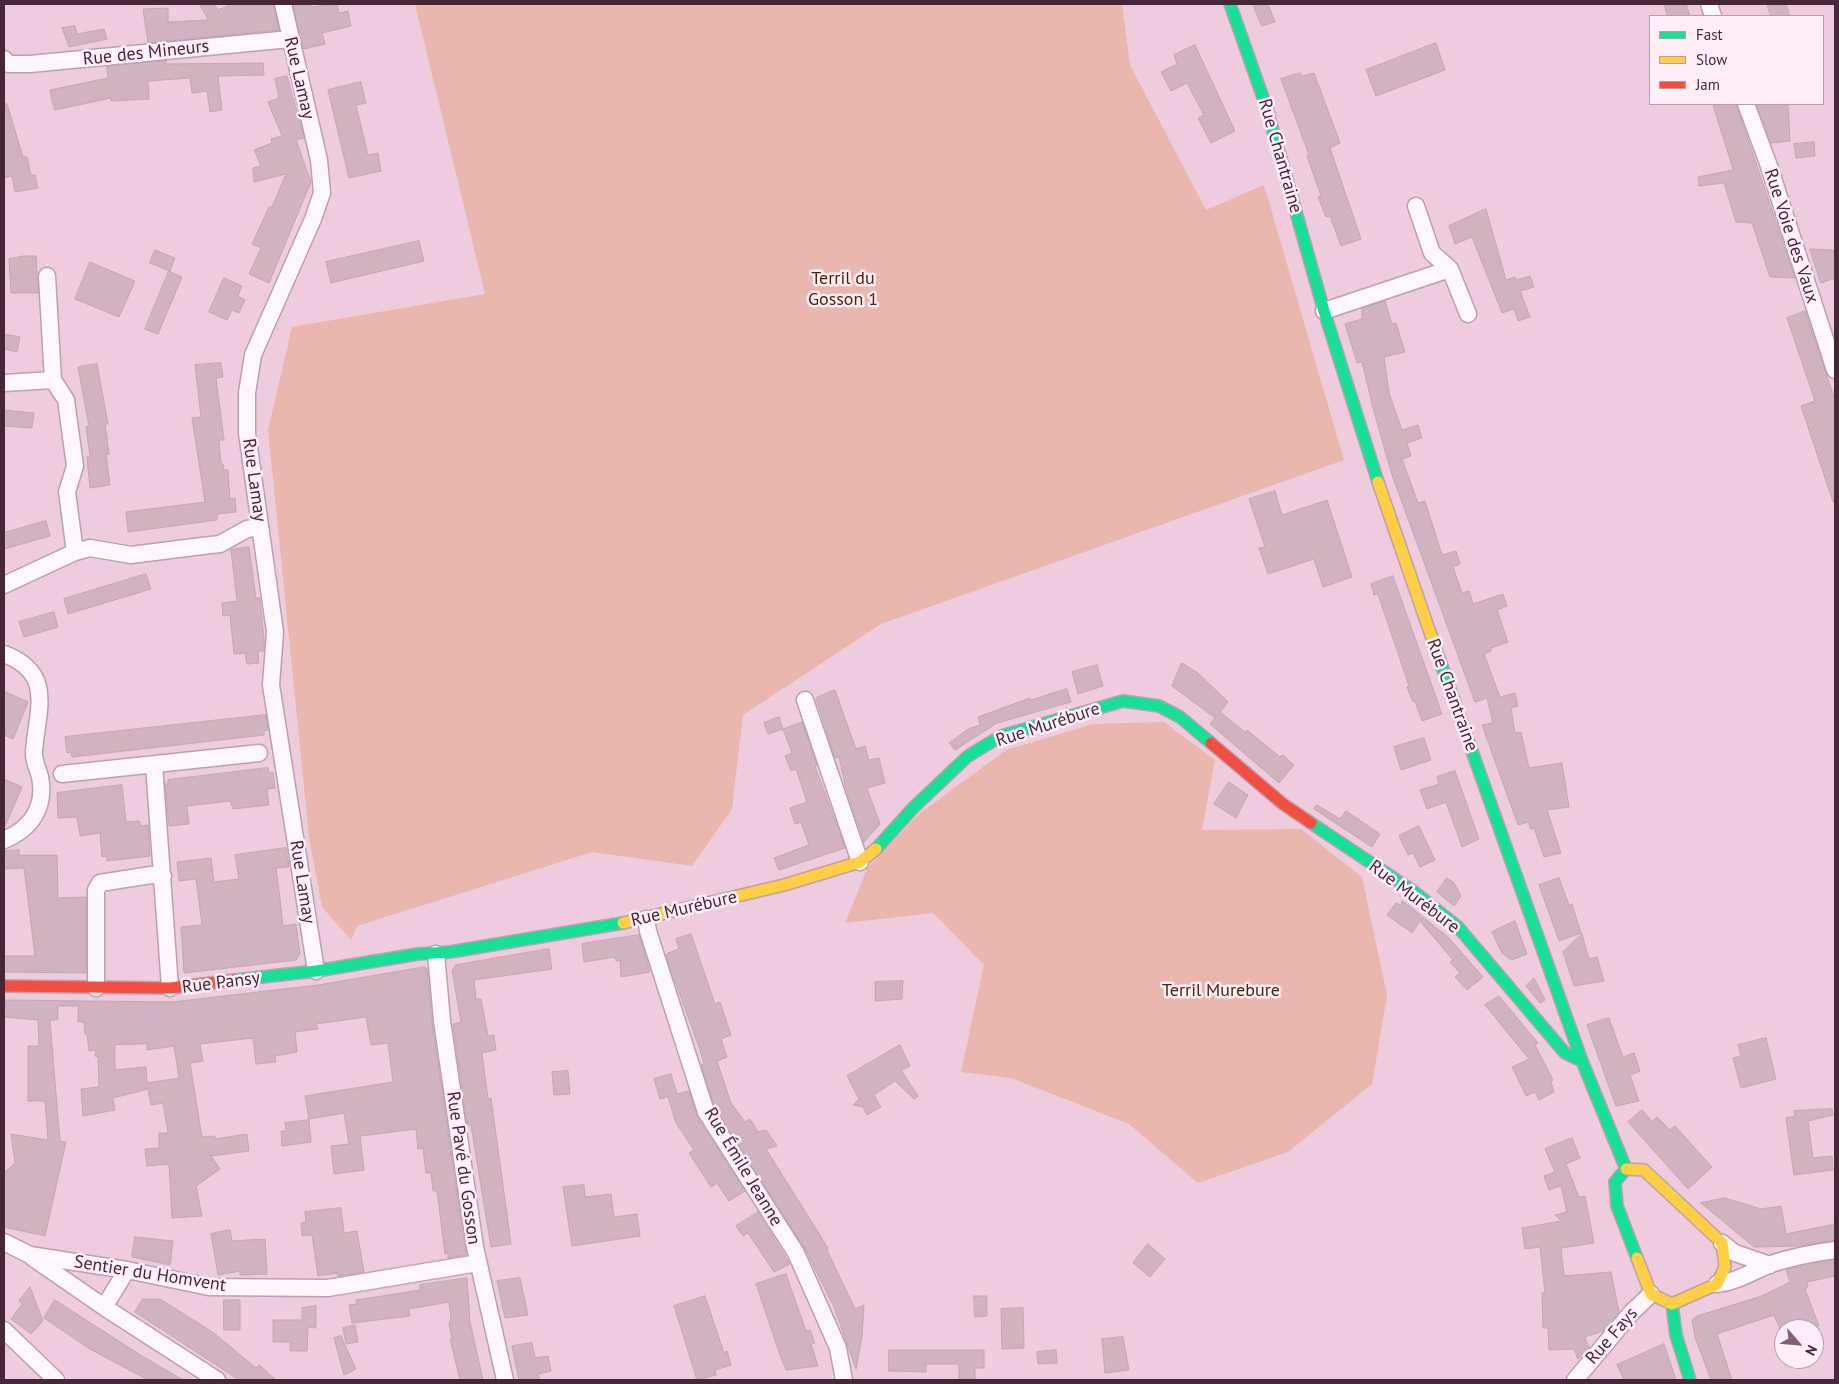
<!DOCTYPE html>
<html>
<head>
<meta charset="utf-8">
<style>
	body { margin:0 }
	#map { position:relative; width:1839px; height:1384px; overflow:hidden; background:#eecbdd; font-family:"PT Sans",sans-serif }
	canvas { display:block }
	.frame { position:absolute; inset:0; border:5px solid #462737; pointer-events:none }
	.legend { position:absolute; left:1649px; top:15px; width:175px; height:90px; box-sizing:border-box; background:#ffeef6; border:1px solid #b59eaa; margin:0; padding:6px 9px; list-style:none; font-size:15px; color:#462737 }
	.legend li { display:flex; align-items:center; gap:10px; height:25px }
	.legend b { width:25px; border:1px solid #b59eaa }
	.north { position:absolute; left:1774px; top:1319px; width:50px; height:50px; box-sizing:border-box; background:#ffeef6; border:1px solid #b59eaa; border-radius:50%; rotate:117deg; font-size:14px; font-weight:700; line-height:20px; text-align:center; color:#462737 }
	.north::after { content:''; display:block; margin:auto; width:18px; height:22px; background:#816071; clip-path:polygon(50% 0,100% 100%,50% 72%,0 100%) }
</style>
</head>
<body>
<div id="map">
<canvas width="1839" height="1384"></canvas>
<div class="frame"></div>
<ul class="legend">
<li><b style="height:6px;background:#16e098"></b>Fast</li>
<li><b style="height:6px;background:#ffcf43"></b>Slow</li>
<li><b style="height:6px;background:#f24e42"></b>Jam</li>
</ul>
<div class="north">N</div>
</div>
<script>
const context = document.querySelector('canvas').getContext('2d');
context.lineJoin = 'round';
function paint(path, color) {
  context.fillStyle = color;
  context.fill(path, 'evenodd');
}
function stroke(path, color, width, dash) {
  context.strokeStyle = color;
  context.lineWidth = width;
  context.lineCap = dash ? 'butt' : 'round';
  context.setLineDash(dash || []);
  context.stroke(path);
}
function write(font, color, halo, rows, align = 'center') {
  context.font = font + ' "PT Sans",sans-serif';
  context.lineWidth = 5;
  context.setLineDash([]);
  context.textBaseline = 'middle';
  context.strokeStyle = halo;
  context.fillStyle = color;
  for (const [text, x, y, turn = 0] of rows) {
    context.save();
    context.translate(x, y);
    context.rotate((+turn || 0) * Math.PI / 180);
    context.textAlign = isNaN(turn) ? turn : align;
    if (halo) context.strokeText(text, 0, 0);
    context.fillText(text, 0, 0);
    context.restore();
  }
}
paint(new Path2D(`
	M415 4H1122L1130 65 1206 210 1264 185 1344 460 881 624 743 715 732 809 692 866 592 852 357 926 351 940 322 907 309 837 268 430 292 327 485 294Z
	M1164 722 1215 760 1202 830 1301 829 1362 877 1387 995 1372 1084 1288 1152 1198 1183 1129 1124 1011 1078 961 1072 984 965 933 913 845 923 868 867 918 815 1006 750 1093 724Z`), '#e9b7ae');
const building = new Path2D(`
	M200 4H214L218 10 232 4H273L279 30 148 43 143 9 168 8V22L208 20Z
	M293 4H310L311 7 337 4 339 13 348 11 351 26 322 33 325 44 304 49Z
	M1253 4H1268L1275 22 1262 26Z
	M1664 4H1686L1690 16H1668Z
	M1767 4H1786L1790 16H1771Z
	M75 26 77 34 104 29 107 39 69 47 62 28Z
	M1436 43 1445 70 1376 96 1366 70Z
	M1195 45 1235 131 1211 143 1198 118 1204 115 1187 83 1171 91 1161 72 1177 64 1174 55Z
	M166 61V64L263 63 264 75 218 76 222 110 210 112 207 91 192 93 190 78 148 81 149 99 111 101V98L55 110 53 105 50 90 108 78 107 67Z
	M1300 73 1302 76 1314 73 1340 143 1330 148 1361 239 1341 246 1330 216 1326 217 1318 197 1321 196 1307 156 1309 155 1281 79Z
	M287 76 304 138 296 140 311 182 269 283 249 274 261 248 252 244 269 207H272L286 174 254 182 253 168 261 166 254 150 272 143 271 139 282 136 268 102 279 98 275 79Z
	M361 82 366 103 356 105 368 155 378 153 381 171 349 178 328 90Z
	M7 104 23 157H27L31 175H35L38 188 15 192 12 176 4 178V105Z
	M1713 104H1736L1795 278 1770 277 1752 223 1736 222 1724 183 1699 186 1698 177 1733 170Z
	M1757 104H1788L1790 141 1771 143Z
	M1814 142 1815 156 1796 158 1794 144Z
	M1486 209 1506 280 1515 277 1517 280 1530 276 1534 287 1520 291 1530 317 1518 321 1514 309 1502 313 1472 237 1455 244 1449 226Z
	M419 241 424 261 331 283 326 262Z
	M1810 249 1833 250 1835 255V278L1821 283Z
	M155 250 175 258 170 271 150 263Z
	M24 256H36L38 293H11L9 259Z
	M90 262 135 281 119 317 75 299Z
	M169 271 182 277 158 334 145 329Z
	M224 278 242 286 238 296 245 300 239 313 232 310 227 320 209 312Z
	M1385 301 1392 324 1396 323 1405 352 1384 357 1389 393 1402 430 1418 425 1422 438 1407 443 1411 456 1402 459 1418 503 1425 501 1442 555 1456 551 1460 564 1453 567 1462 593 1469 591 1473 604 1503 594 1507 606 1497 610 1508 642 1491 648V651L1484 654 1500 697 1515 693 1518 706 1511 708 1515 733 1521 732 1529 768 1562 763 1569 807 1547 810 1561 853 1544 857 1534 828 1531 829 1528 822 1518 825 1482 725 1493 723 1487 698 1475 702 1392 475 1373 408 1362 362 1357 363 1345 324 1362 319V309Z
	M1805 311 1835 400V502H1833L1801 406 1815 401 1787 318Z
	M4 334 20 337 17 352 4 349Z
	M221 363 223 377 216 378 224 440H219L221 464H223L224 470H228L230 499 235 498 236 512 217 514V520L128 532 126 512 205 502 192 418 201 417 195 365Z
	M97 364 108 424H105L109 454 106 455 110 485 90 488 87 457 90 456 86 427 89 426 78 367Z
	M4 410 34 413 32 428 4 426Z
	M1275 491 1282 515 1327 500 1352 577 1323 587 1314 559 1268 574 1259 548 1265 547 1249 499Z
	M46 521 50 536 4 549V533Z
	M249 547 256 598H260L264 640V651H258L259 663 247 664 245 653 234 654 230 615 223 616 222 603 237 601 231 550Z
	M146 574 151 589 68 614 64 599Z
	M1393 576 1442 714 1422 721 1415 701 1413 702 1407 687 1409 686 1378 594 1374 595 1371 584Z
	M54 612 58 627 24 637 19 622Z
	M1182 663 1198 673 1228 702 1220 712 1245 732 1247 730 1280 757 1283 755 1294 765 1279 783 1210 724 1215 718 1172 686Z
	M1097 665 1103 686 1078 694 1072 672Z
	M1067 689 1071 702 997 723 955 750 949 743 968 729 980 725 978 717 1030 698V700Z
	M835 690 856 749 865 746 869 760 879 758 885 783 867 788 880 824 864 842 846 789 839 757 835 758 816 698Z
	M4 691 28 702 13 739 4 735Z
	M266 715 268 730 264 731V735L72 757 71 752 67 753 65 737Z
	M779 717 783 729 802 722 817 765 815 766 845 848 779 870 774 858 809 845 801 822 795 824 790 808 807 802 796 769 791 771 785 756 792 753 783 729 768 734 764 723Z
	M1424 738 1431 760 1401 770 1394 747Z
	M268 768 269 773 273 772 275 788 267 789 269 805 233 809 230 801 187 806 189 824 169 826 165 784H168V780Z
	M1455 771 1479 839 1462 847 1446 802 1427 809 1420 790 1439 784 1437 777Z
	M4 779 22 787 4 829Z
	M1229 782 1248 795 1236 818 1214 804Z
	M122 785 126 822 139 821 141 826 148 825 150 856 107 861 106 856 102 857 100 833 80 836 77 817 58 818 57 793Z
	M1317 805 1340 819 1346 811 1380 834 1372 847 1314 809Z
	M1419 826 1435 860 1420 867 1413 853 1408 855 1399 836Z
	M286 848 289 867 276 868 280 899 283 926 296 924 300 954 296 960 184 973 181 927 202 925 196 879 179 881 177 862 211 858 214 882 239 879 235 855Z
	M19 850V855H57L58 898 86 897V973L4 972V956H35L24 868 4 869V851Z
	M1447 878 1454 883 1461 896 1454 906 1437 892Z
	M1559 878 1569 905 1572 904 1581 933 1559 941 1539 885Z
	M1403 901 1448 937 1483 977 1467 990 1455 977 1460 973 1450 962 1453 960 1420 921 1412 933 1387 915 1396 903 1400 905Z
	M1515 921 1527 954 1511 960 1502 953 1492 932Z
	M691 934 715 1004 720 1002 731 1035 721 1039 727 1057 717 1061 731 1103 745 1122 750 1119 758 1132 766 1130 777 1146 766 1149 828 1248 827 1250 855 1309 864 1305 862 1337 856 1369 834 1307 805 1249 715 1108 701 1065 704 1064 699 1047 666 956 668 953 679 949 676 939Z
	M1582 934 1589 959 1597 957 1604 981 1574 986 1563 952Z
	M639 935 650 972 621 977 620 960 616 961 615 957 584 962 582 944Z
	M549 949 552 969 474 980 476 999H481L488 1036 494 1035 496 1050 482 1053 488 1099 491 1098 511 1244 491 1247 471 1125H467L453 1024 461 1022 452 970 456 965Z
	M425 967 427 969 432 1022 466 1255 448 1258V1253L445 1254 437 1191H433L431 1173H426L423 1148 418 1149 416 1129 360 1136 364 1170 334 1174 331 1146 349 1144 344 1113 309 1119 305 1096 393 1082 388 1043 371 1045 366 1017 316 1024 318 1029 295 1032 297 1052 275 1056 276 1062 256 1064 253 1038 200 1044 203 1061 190 1063 202 1137 215 1136V1139L247 1134 249 1151 211 1156 220 1169 196 1186 202 1216 172 1218 169 1164 147 1166 145 1149 159 1148V1133H168L163 1103 151 1105 148 1089 113 1098 115 1110 83 1116 81 1089 99 1087 98 1057 95 1056 96 1050 89 1051 87 1034H85L84 1022H78V1006H58V1019L50 1021 60 1141 66 1142 45 1236 4 1227V1173L15 1163 11 1134 48 1140 45 1101H28V1046H39L38 1020 4 1017V1000L172 1002 318 985ZM147 1044V1050L174 1046 179 1078 147 1083 146 1067 115 1070V1045Z
	M1534 978 1545 1000 1540 1003 1526 986Z
	M903 981 902 999 875 1001V982Z
	M1499 996 1538 1043 1535 1045 1553 1080 1551 1082 1554 1092 1539 1100 1535 1092 1526 1096 1512 1067 1529 1059 1485 1005Z
	M1609 1018 1623 1057 1634 1053 1640 1071 1630 1075 1639 1101 1616 1106 1587 1025Z
	M1766 1038 1776 1079 1741 1088 1733 1058 1741 1056 1738 1045Z
	M900 1045 910 1066 901 1070 918 1096 914 1099 895 1081 874 1095 881 1107 867 1115 863 1107 853 1105 859 1099 847 1076Z
	M568 1071 570 1094 554 1095 552 1072Z
	M671 1074 677 1094 689 1091 697 1117 745 1191 729 1201 717 1183 711 1187 689 1153 694 1150 676 1123 668 1097 660 1099 654 1079Z
	M1832 1109 1833 1115 1808 1121 1813 1158 1832 1156 1833 1170 1794 1175 1786 1118 1795 1116 1794 1111Z
	M1642 1110 1652 1121 1657 1117 1670 1130 1675 1126 1712 1167 1688 1189 1628 1122Z
	M309 1120 311 1142 282 1146 281 1131H286L285 1123Z
	M1572 1138 1580 1158 1566 1164 1579 1197 1585 1196 1594 1243 1561 1248 1564 1276 1611 1272 1619 1312 1603 1331 1585 1337 1589 1348 1578 1359 1574 1349 1549 1350 1548 1328H1543L1542 1293H1545L1540 1247 1525 1249 1522 1228 1561 1221 1555 1215 1567 1212 1561 1186 1549 1190 1544 1176 1555 1172 1545 1149Z
	M584 1185 585 1197 611 1194 614 1217 637 1214 640 1236 572 1246 563 1187Z
	M1725 1198 1761 1209 1781 1206 1786 1234 1835 1224V1240L1801 1246 1754 1247 1701 1203Z
	M341 1208 344 1233 357 1231 364 1272 338 1276 337 1273 318 1276 312 1235 302 1236 301 1223 306 1222 305 1212Z
	M758 1212 790 1264 774 1272 748 1233 743 1236 736 1226Z
	M230 1230 232 1241 265 1239 267 1274 240 1275V1271L218 1275 211 1234Z
	M135 1237 173 1241 170 1265 132 1257Z
	M1148 1244 1165 1259 1150 1277 1133 1263Z
	M1835 1260V1276L1807 1282 1808 1287 1805 1289 1819 1326 1810 1329H1780L1774 1315 1717 1334 1732 1380H1711L1695 1337 1692 1320 1697 1316 1762 1296 1790 1282 1786 1270Z
	M786 1274 806 1331 810 1330 815 1343 811 1344 818 1366 786 1370 780 1355 756 1284Z
	M467 1278 470 1322 483 1380H460L450 1339H452L449 1324 451 1318 449 1302 409 1309 410 1316 352 1323 349 1305 357 1304 356 1300 420 1290V1285Z
	M520 1278 528 1315 505 1318 497 1281Z
	M30 1287 43 1321 31 1334 11 1319 22 1304 19 1301Z
	M705 1296 724 1353 727 1351 731 1365 715 1370 716 1375 697 1380 674 1306Z
	M974 1296H987V1316L975 1317Z
	M143 1299H160L214 1333 256 1368 259 1365 276 1380H239L135 1312Z
	M55 1300 142 1356 183 1380H148L90 1349 44 1318Z
	M224 1300H240V1330H224Z
	M316 1306V1328L308 1327 307 1351H290V1342H273V1320H302V1308Z
	M1023 1308 1024 1348 1002 1349 1001 1309Z
	M355 1325 358 1342 346 1344 343 1328Z
	M341 1336 356 1369 344 1375 334 1338Z
	M1123 1337 1129 1370 1105 1373 1102 1339Z
	M532 1343 535 1358 548 1356 551 1371 538 1374 540 1380H519L512 1346Z
	M1664 1344 1676 1380H1624L1617 1365Z
	M889 1350H984V1368H975V1380H959V1364H926V1372L889 1371Z
	M1056 1350 1057 1363 1038 1364 1037 1352Z`);
paint(building, '#d0b3be');
stroke(building, '#c5a6b0', 1);
const street = new Path2D(`
	M283 4 319 160 322 193 313 219 253 355 247 393V433L275 632 271 685 316 971
	M1709 4 1713 16
	M4 59 8 64H30L290 39
	M1746 104 1769 166 1835 370
	M1416 206 1432 253 1450 269
	M47 276 53 380 66 400 75 466 67 492 75 552
	M1324 311 1450 269 1468 314
	M4 383 53 380
	M4 585 75 552 90 548 131 555 202 546 220 544 247 529 260 527
	M4 654C55 673 37 710 34 751 33 761 38 768 40 777 46 807 31 829 4 840
	M805 700 860 862
	M154 765 170 988
	M62 774 259 753
	M646 919 648 931 706 1112 796 1253 838 1348 844 1380
	M436 954 442 1021 475 1247 505 1380
	M96 988V890L100 883 151 875 163 876
	M4 1242 30 1255 127 1270 209 1287 328 1288 478 1263
	M1722 1243 1735 1253 1770 1265
	M33 1258 104 1307 217 1380
	M1717 1284C1737 1282 1753 1271 1771 1264 1792 1257 1813 1253 1835 1250
	M104 1307 127 1270
	M4 1330 56 1380
	M1575 1380 1632 1312 1651 1294`);
const fast = new Path2D(`
	M1230 4 1266 106 1324 311 1378 482
	M1434 644 1582 1061 1626 1169
	M1311 823 1413 891 1458 927 1565 1053 1582 1061
	M876 849 914 807 968 756 1001 736 1123 701 1159 706 1180 717 1211 743
	M235 980 316 971 418 954 450 952 623 923
	M1626 1169 1615 1182 1617 1206 1637 1258
	M1672 1304 1676 1335 1690 1380`);
const slow = new Path2D(`
	M1378 482 1434 644
	M623 923 784 885 860 862 876 849
	M1626 1169 1644 1170 1722 1243 1725 1267 1717 1284 1672 1304 1651 1294 1637 1258`);
const jam = new Path2D(`
	M1211 743 1283 804 1311 823
	M4 986 170 988 235 980`);
stroke(street, '#bd9faf', 19);
stroke(fast, '#bd9faf', 14);
stroke(slow, '#bd9faf', 14);
stroke(jam, '#bd9faf', 14);
stroke(street, '#fcf7fa', 16);
stroke(fast, '#16e098', 11);
stroke(slow, '#ffcf43', 11);
stroke(jam, '#f24e42', 11);
write('18px', '#462737', '#ffeef6', [
	["Rue des Mineurs",146,53,-6],
	["Rue Lamay",299,78,77],
	["Rue Chantraine",1280,156,74],
	["Rue Voie des Vaux",1791,236,72],
	["Rue Lamay",254,480,82],
	["Rue Chantraine",1452,695,70],
	["Rue Murébure",1048,725,-18],
	["Rue Lamay",302,882,81],
	["Rue Murébure",1414,897,37],
	["Rue Murébure",684,909,-13],
	["Rue Pansy",221,983,-7],
	["Rue Émile Jeanne",743,1167,59],
	["Rue Pavé du Gosson",463,1168,82],
	["Sentier du Homvent",150,1274,9],
	["Rue Fays",1612,1336,-49]
]);
write('18px', '#4c230b', '#ffeef6', [
	["Terril du",843,279],
	["Gosson 1",843,300],
	["Terril Murebure",1221,991]
]);
</script>
</body>
</html>
